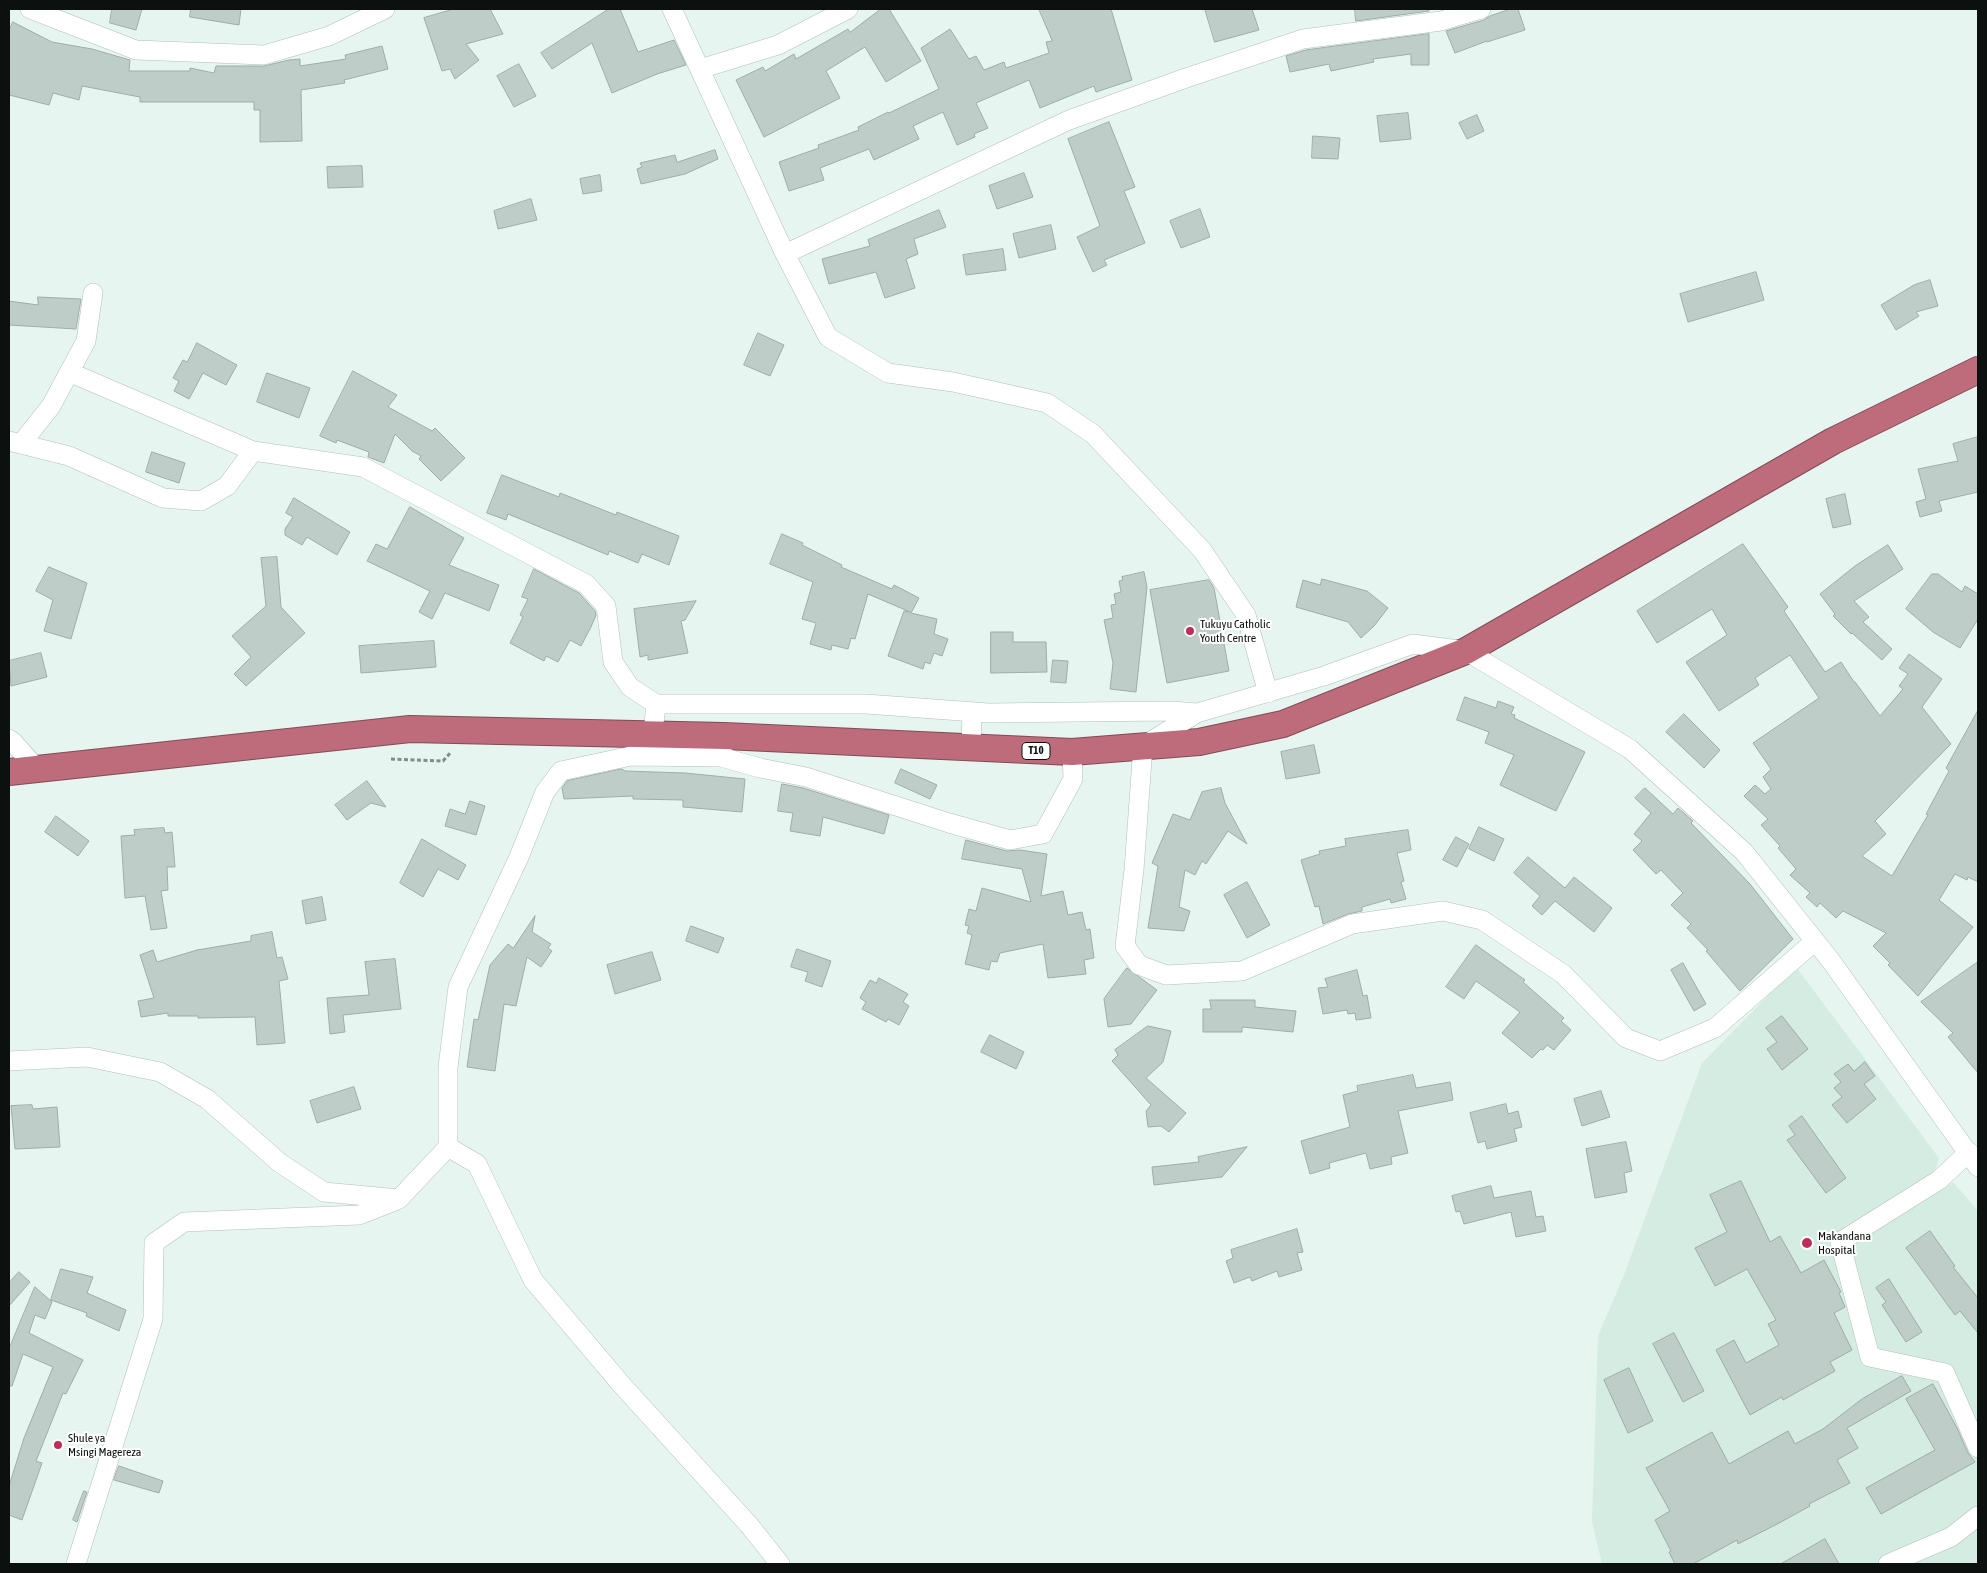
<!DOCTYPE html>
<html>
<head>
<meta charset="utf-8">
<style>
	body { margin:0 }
	#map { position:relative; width:1987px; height:1573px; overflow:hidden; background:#e6f5ef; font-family:"Asap Condensed",sans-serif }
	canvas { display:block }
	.frame { position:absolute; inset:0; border:10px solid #0c110f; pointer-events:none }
</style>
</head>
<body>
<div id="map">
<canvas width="1987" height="1573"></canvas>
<div class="frame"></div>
</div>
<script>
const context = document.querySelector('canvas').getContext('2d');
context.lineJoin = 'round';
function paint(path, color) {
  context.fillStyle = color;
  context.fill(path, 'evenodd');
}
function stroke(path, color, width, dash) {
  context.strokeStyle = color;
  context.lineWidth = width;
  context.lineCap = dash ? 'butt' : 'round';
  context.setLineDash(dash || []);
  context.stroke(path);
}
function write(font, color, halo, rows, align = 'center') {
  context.font = font + ' "Asap Condensed",sans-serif';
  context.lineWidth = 4;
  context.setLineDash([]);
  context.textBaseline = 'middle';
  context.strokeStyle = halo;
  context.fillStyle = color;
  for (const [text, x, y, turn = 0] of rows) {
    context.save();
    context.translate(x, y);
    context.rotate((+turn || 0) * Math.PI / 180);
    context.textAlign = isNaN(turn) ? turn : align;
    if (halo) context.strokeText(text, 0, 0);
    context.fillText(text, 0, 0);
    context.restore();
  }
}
paint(new Path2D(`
	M1796 967 1939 1158 1934 1173 1944 1189 1953 1182 1978 1211V1564H1602L1592 1521 1598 1336 1624 1275 1702 1063Z`), '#d4ece2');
const building = new Path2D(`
	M112 9H142L136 30 110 23Z
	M191 9H241L239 25 190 17Z
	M454 9H490L503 34 466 44 479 60 455 79 450 69 442 71 424 18Z
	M609 9H620L638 52 674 40 686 65 657 74 612 93 592 43 552 69 541 53Z
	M881 9H889L921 61 886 82 865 47 826 71 840 98 764 137 736 80 763 67 765 71 794 54 796 59 848 29 850 32Z
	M1039 9H1111L1132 80 1096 92 1094 86 1040 108 1029 80 976 103 988 128 974 134 975 137 957 145 943 112 913 126 919 139 874 160 869 149 820 168 824 180 789 191 779 162 819 148 818 145 859 130 858 127 888 112 889 113 939 89 921 48 950 29 969 59 976 56 984 70 1004 62 1006 68 1049 53 1046 42 1052 41Z
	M1205 9H1252L1259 30 1215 42Z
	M1355 9H1429V11L1356 21Z
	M1511 9H1518L1525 30 1487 42V41L1455 53 1446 31 1484 20 1490 16Z
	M13 22 52 42 92 49 130 60 129 71H190V68L214 73 216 66H264L289 60 300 59V66L346 59 345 55 382 46 388 69 344 80 345 83 301 90 302 141 260 142V110H254V102H140V97L82 86 79 100 53 93 49 105 9 95V31Z
	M1429 34V65H1411V54L1373 59 1374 62 1331 71 1329 64 1290 72 1286 56 1306 50Z
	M519 64 536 96 514 107 497 76Z
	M1408 113 1411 139 1380 142 1377 116Z
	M1477 115 1484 131 1467 139 1459 123Z
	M1109 122 1135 187 1124 191 1145 243 1104 260 1107 265 1093 272 1077 237 1100 226 1068 139Z
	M1313 136 1340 138 1338 159 1312 158Z
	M715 150 718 159 685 174 641 184 637 169 642 167 640 163 675 155 677 162Z
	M362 166 363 187 328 188 327 167Z
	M1024 173 1033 197 997 209 989 186Z
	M600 175 602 191 583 194 580 179Z
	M531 199 537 220 498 229 494 211Z
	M1200 209 1210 237 1181 248 1170 221Z
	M939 210 946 227 914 239 918 254 906 259 915 288 885 298 876 272 829 284 822 259 870 246 868 240Z
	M1051 225 1056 249 1019 258 1013 234Z
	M1003 249 1006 270 966 275 963 255Z
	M1756 272 1764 300 1688 322 1680 294Z
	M1930 280 1938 306 1916 312 1919 316 1896 330 1881 305 1914 285Z
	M38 297 81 299 76 329 9 325V301L38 305Z
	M758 333 784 345 770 376 744 365Z
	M197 343 237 365 226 385 203 373 189 399 174 391 179 381 173 378 183 360 187 362Z
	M353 371 397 395 388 407 432 431 435 428 465 458 441 481 419 459 421 456 412 451 395 434 384 463 368 457 369 452 337 440 336 443 320 436Z
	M267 373 310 388 299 418 257 402Z
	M1978 437V492L1939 501 1942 511 1920 517 1916 502 1926 499 1918 469 1958 461 1953 444Z
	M152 452 185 463 179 483 146 472Z
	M502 475 559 497 560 493 616 515 617 512 679 536 669 565 642 554 638 563 609 551 608 555 508 514 506 520 487 513Z
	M1845 494 1851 524 1833 528 1826 499Z
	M294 498 350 532 337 555 307 537 302 545 285 535V529L293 517 286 513Z
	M410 507 464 538 449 565 499 585 489 611 445 593 432 619 419 612 430 591 367 561 376 544 387 549Z
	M782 534 803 543 802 545 842 565 841 567 892 589 894 585 919 598 911 613 937 619 934 634 948 639 942 656 934 653 930 664 925 662 923 669 888 656 904 611 910 612 868 594 855 639 851 638 848 649 832 645 831 650 810 644 816 623 802 619 813 582 770 564Z
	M1743 544 1788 607 1784 611 1825 672 1841 662 1854 682H1855L1880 716 1903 689 1899 686 1908 674 1899 668 1909 654 1942 679 1922 707 1951 744 1875 821 1886 834 1862 856 1892 876 1928 815 1926 814 1949 771 1946 768 1978 710V882L1968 877 1967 880 1955 874 1939 900 1973 927 1918 996 1888 965 1890 963 1873 946 1886 933 1843 911 1836 918 1820 903 1817 907 1806 897 1810 893 1790 875 1796 869 1778 848 1780 846 1761 825 1768 819 1744 796 1755 785 1765 794 1771 789 1763 777 1771 769 1753 743 1819 698 1790 655 1755 678 1759 685 1719 711 1686 662 1727 635 1712 609 1657 643 1637 611Z
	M1888 545 1903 569 1854 601 1869 617 1863 622 1892 649 1882 660 1852 633 1851 634 1833 616 1835 614 1820 594 1855 566Z
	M277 557 281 607 305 633 246 686 234 674 251 657 232 636 266 606 261 558Z
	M49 567 87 583 71 639 44 631 53 600 36 591Z
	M534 569 579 593 595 611 596 615 591 627 581 646 570 640 558 662 546 656 544 661 510 643 523 617 520 615 528 599 522 597Z
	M1144 572 1147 587 1136 692 1110 689 1113 663 1104 620 1113 618 1111 605 1116 604 1114 594 1121 592 1119 581 1123 580 1122 577Z
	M1932 574H1938L1962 592 1965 586 1978 594V619L1960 648 1933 632 1906 609Z
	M1322 579 1367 591 1388 608 1374 626 1361 638 1348 622 1296 607 1303 580 1320 585Z
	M1209 580 1214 588 1229 671 1167 683 1150 590Z
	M696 601 685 620 681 621 688 653 648 660V655L640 657 634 609Z
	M991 632H1013V642H1046L1047 672 991 673Z
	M434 641 436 667 361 673 359 646Z
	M41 653 47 677 11 686 9 661Z
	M1053 660 1068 661 1066 683 1051 682Z
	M1465 697 1496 708 1498 701 1514 707 1511 714 1515 715 1514 718 1585 752 1556 811 1500 785 1514 755 1485 743 1489 732 1457 720Z
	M1684 714 1720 750 1704 768 1666 732Z
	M1314 745 1320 773 1286 779 1281 752Z
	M622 769 625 771 685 773 745 779 742 812 683 807V800L633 799V796L564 799 562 788 567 781Z
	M901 769 937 785 930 799 895 783Z
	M367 781 386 807 371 803 347 820 335 805Z
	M782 784 803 788 889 815 884 834 823 817 820 836 790 831 793 813 778 811Z
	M1221 788 1225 803 1247 844 1228 831 1206 864 1202 861 1195 875 1185 870 1179 907 1190 911 1184 931 1148 928 1158 866 1152 863 1173 814 1190 820 1202 792Z
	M1645 788 1673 814 1678 808 1693 821 1691 823 1750 884 1793 939 1740 991 1706 951 1708 950 1687 928 1691 924 1671 905 1683 893 1661 870 1656 874 1633 850 1642 841 1634 834 1651 813 1635 798Z
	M470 801 485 806 476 835 445 826 450 809 465 814Z
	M56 816 89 841 78 856 45 832Z
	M1479 827 1504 839 1494 861 1469 849Z
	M164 828 165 833 172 832 175 867H167L168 890 161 891 167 928 151 930 145 896 125 898 121 836 135 835 134 830Z
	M1408 830 1411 850 1397 853 1404 881 1401 882 1406 899 1391 903 1390 899 1362 907V911L1348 914 1323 924 1319 906 1315 907 1301 860 1320 854 1319 851 1346 846 1345 839Z
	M1456 837 1469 844 1457 867 1443 860Z
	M422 839 466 865 458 880 438 869 423 897 400 883Z
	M966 840 1007 851 1020 850 1047 854 1041 896 1063 891 1068 915 1082 912 1086 930 1090 929 1094 958 1084 960 1086 974 1048 978 1043 944 1000 953 997 962 991 961 989 970 965 964 972 935 967 933 969 926 965 925 969 909 976 911 982 888 1031 902 1022 869 962 859Z
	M1528 857 1565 888 1574 877 1612 908 1594 932 1555 901 1542 915 1532 906 1540 896 1514 873Z
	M1247 882 1270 925 1247 938 1224 895Z
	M322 897 326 920 306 924 302 901Z
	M535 916 532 932 551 944 548 948 552 951 541 967 527 957 516 1006 504 1004 495 1071 467 1067 474 1019 478 1020 490 965 508 944 513 948Z
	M691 926 724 938 718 953 686 941Z
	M272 932 277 958 282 957 288 979 279 981 285 1043 257 1045 255 1017 198 1018V1016H168V1013L141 1017 138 1001 154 998 140 955 153 950 157 962 197 950 251 941V936Z
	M1476 945 1525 980 1523 982 1564 1018 1561 1021 1571 1030 1554 1050 1547 1045 1543 1050 1541 1049 1532 1058 1502 1033 1520 1012 1476 981 1464 999 1446 987Z
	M797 949 831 961 822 987 805 981 808 972 791 967Z
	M652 952 661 980 615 994 607 965Z
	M395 959 401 1009 343 1015 345 1032 330 1034 327 998 369 995 365 962Z
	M1978 962V1073L1948 1037 1953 1033 1921 1002Z
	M1683 963 1706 1004 1694 1011 1671 970Z
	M1127 968 1157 990 1131 1024 1108 1027 1104 999Z
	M1357 970 1363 996 1367 995 1371 1018 1356 1020 1355 1013 1348 1014 1347 1010 1323 1014 1318 988 1328 987 1325 979Z
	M879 978 908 994 903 1002 909 1006 899 1025 888 1019 886 1022 862 1009 866 1002 860 998 870 980 876 983Z
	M1210 1000H1255V1007L1296 1011 1293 1032 1242 1027V1032H1203V1009H1211Z
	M1782 1016 1808 1049 1782 1070 1767 1049 1777 1042 1766 1028Z
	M1148 1026 1171 1031 1163 1062 1146 1078 1186 1113 1169 1132 1161 1126 1148 1127 1146 1111 1151 1105 1112 1061 1118 1055 1115 1050Z
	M990 1035 1024 1052 1016 1069 981 1052Z
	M1865 1062 1875 1076 1864 1084 1876 1099 1847 1123 1832 1105 1842 1097 1834 1088 1841 1082 1834 1074 1848 1064 1854 1071Z
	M1413 1075 1416 1088 1450 1082 1453 1100 1398 1111 1408 1153 1391 1157 1392 1164 1370 1169 1366 1153 1329 1163 1330 1168 1310 1174 1301 1141 1350 1127 1343 1095 1358 1091 1357 1086Z
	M354 1087 361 1109 317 1123 310 1101Z
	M1601 1091 1610 1117 1582 1126 1574 1099Z
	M1506 1104 1508 1114 1518 1111 1522 1127 1514 1129 1517 1141 1487 1149 1485 1141 1478 1143 1470 1113Z
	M32 1105 33 1109 57 1107 60 1147 15 1149 11 1106Z
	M1802 1116 1846 1178 1826 1193 1787 1140 1795 1135 1789 1126Z
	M1626 1142 1632 1171 1624 1173 1627 1192 1595 1198 1586 1149Z
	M1247 1147 1222 1177 1154 1185 1152 1167 1199 1162 1198 1157Z
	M1741 1181 1770 1242 1780 1236 1801 1273 1824 1260 1841 1292 1839 1293 1845 1307 1834 1313 1852 1350 1830 1362 1835 1371 1783 1400 1782 1397 1750 1415 1716 1350 1734 1340 1746 1363 1779 1345 1768 1324 1776 1320 1747 1269 1715 1286 1695 1248 1727 1232 1710 1195Z
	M1491 1186 1494 1198 1531 1191 1536 1217 1543 1216 1546 1231 1516 1237 1511 1212 1464 1224 1460 1211 1456 1212 1452 1196Z
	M1297 1229 1303 1252 1297 1253 1302 1270 1279 1277 1277 1271 1252 1281 1250 1277 1234 1283 1226 1261 1233 1258 1231 1250Z
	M1930 1231 1955 1266 1953 1267 1978 1298V1333L1960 1311 1955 1315 1906 1248Z
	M61 1269 93 1277 87 1293 126 1310 119 1331 86 1316 87 1313 51 1300Z
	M19 1272 30 1282 9 1306V1283Z
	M1889 1279 1922 1332 1906 1342 1882 1305 1886 1302 1876 1288Z
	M35 1287 52 1302 45 1319 35 1315 29 1333 83 1360 66 1394 63 1393 36 1461 42 1463 22 1520 9 1515V1486L24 1438 53 1367 23 1354 12 1386H9V1349Z
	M1674 1333 1704 1391 1683 1402 1653 1344Z
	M1629 1368 1653 1421 1628 1433 1604 1380Z
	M1902 1376 1911 1391 1847 1428 1858 1448 1837 1460 1850 1483 1809 1504 1810 1506 1781 1522 1738 1544 1737 1540 1693 1564H1675L1669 1552 1671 1551 1655 1520 1670 1511 1646 1468 1712 1432 1729 1464 1788 1431 1795 1444 1823 1429 1862 1399Z
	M1933 1384 1957 1428 1968 1453 1975 1462 1881 1514 1866 1488 1935 1450 1906 1399Z
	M119 1466 163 1481 159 1493 114 1480Z
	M84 1491 87 1492 77 1522 73 1520Z
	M1825 1539 1839 1564H1781Z`);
paint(building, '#becdc7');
stroke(building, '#9eada7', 1);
const minor = new Path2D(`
	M30 9 136 50 264 55 329 36 385 9
	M672 9 785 254 828 337 888 373 953 382 1047 403 1093 434 1202 550 1246 615 1268 693
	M700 69 778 45 848 9
	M785 254 1069 120 1186 78 1303 39 1441 21 1481 9
	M69 372 253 451 363 467 586 584 606 606 613 662 630 687 656 704 653 734
	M9 441 69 456 163 498 201 501 227 486 253 451
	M21 444 51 406 86 341 93 293
	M656 704H866L988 713 1171 711 1197 713
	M9 739 13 742 37 769
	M971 748 972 712
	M721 757 760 768 806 777 949 823 1010 840 1043 834 1073 779 1072 752
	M1815 941 1715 1028 1660 1051 1626 1038 1563 974 1482 920 1443 911 1352 924 1242 971 1166 975 1139 965 1125 946 1134 870 1143 746 1197 713 1324 676 1413 644 1466 651 1630 749 1744 852 1831 961 1978 1167
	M9 1061 87 1057 160 1072 207 1099 280 1163 324 1192 399 1199 448 1147V1067L458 987 519 857 545 792 561 771 631 756 721 757 724 736
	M448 1147 477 1164 533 1280 621 1384 749 1525 780 1564
	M1969 1152 1939 1180 1840 1242 1870 1357 1945 1373 1978 1448
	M76 1564 153 1319 154 1243 184 1222 359 1215 395 1201
	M1888 1564 1951 1537 1978 1516`);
const highway = new Path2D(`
	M9 772 410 729 724 736 1072 752 1199 742 1283 724 1466 651 1833 441 1978 370`);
stroke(minor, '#b1c0ba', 20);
stroke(highway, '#804c55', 28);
stroke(new Path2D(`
	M391 759 443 761 451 752`), '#828c88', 3, [4, 2.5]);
stroke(minor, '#fff', 19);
stroke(highway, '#be6c7b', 26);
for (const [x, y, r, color] of [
	[1190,631,5,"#bd2e58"],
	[1807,1243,6,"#bd2e58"],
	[58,1445,5,"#bd2e58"]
]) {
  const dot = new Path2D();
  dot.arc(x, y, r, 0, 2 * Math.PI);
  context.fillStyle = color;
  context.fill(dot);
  stroke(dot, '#fefefe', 2);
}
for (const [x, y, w] of [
	[1036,751,28]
]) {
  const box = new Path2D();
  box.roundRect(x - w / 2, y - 8.5, w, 17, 4);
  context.fillStyle = '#fefefe';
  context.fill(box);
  stroke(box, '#0c110f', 1);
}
write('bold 11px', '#0c110f', null, [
	["T10",1036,751]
]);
write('12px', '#0c110f', '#fefefe', [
	["Tukuyu Catholic",1200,624],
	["Youth Centre",1200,638],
	["Makandana",1818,1236],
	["Hospital",1818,1250],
	["Shule ya",68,1438],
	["Msingi Magereza",68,1452]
], 'left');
</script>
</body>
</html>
